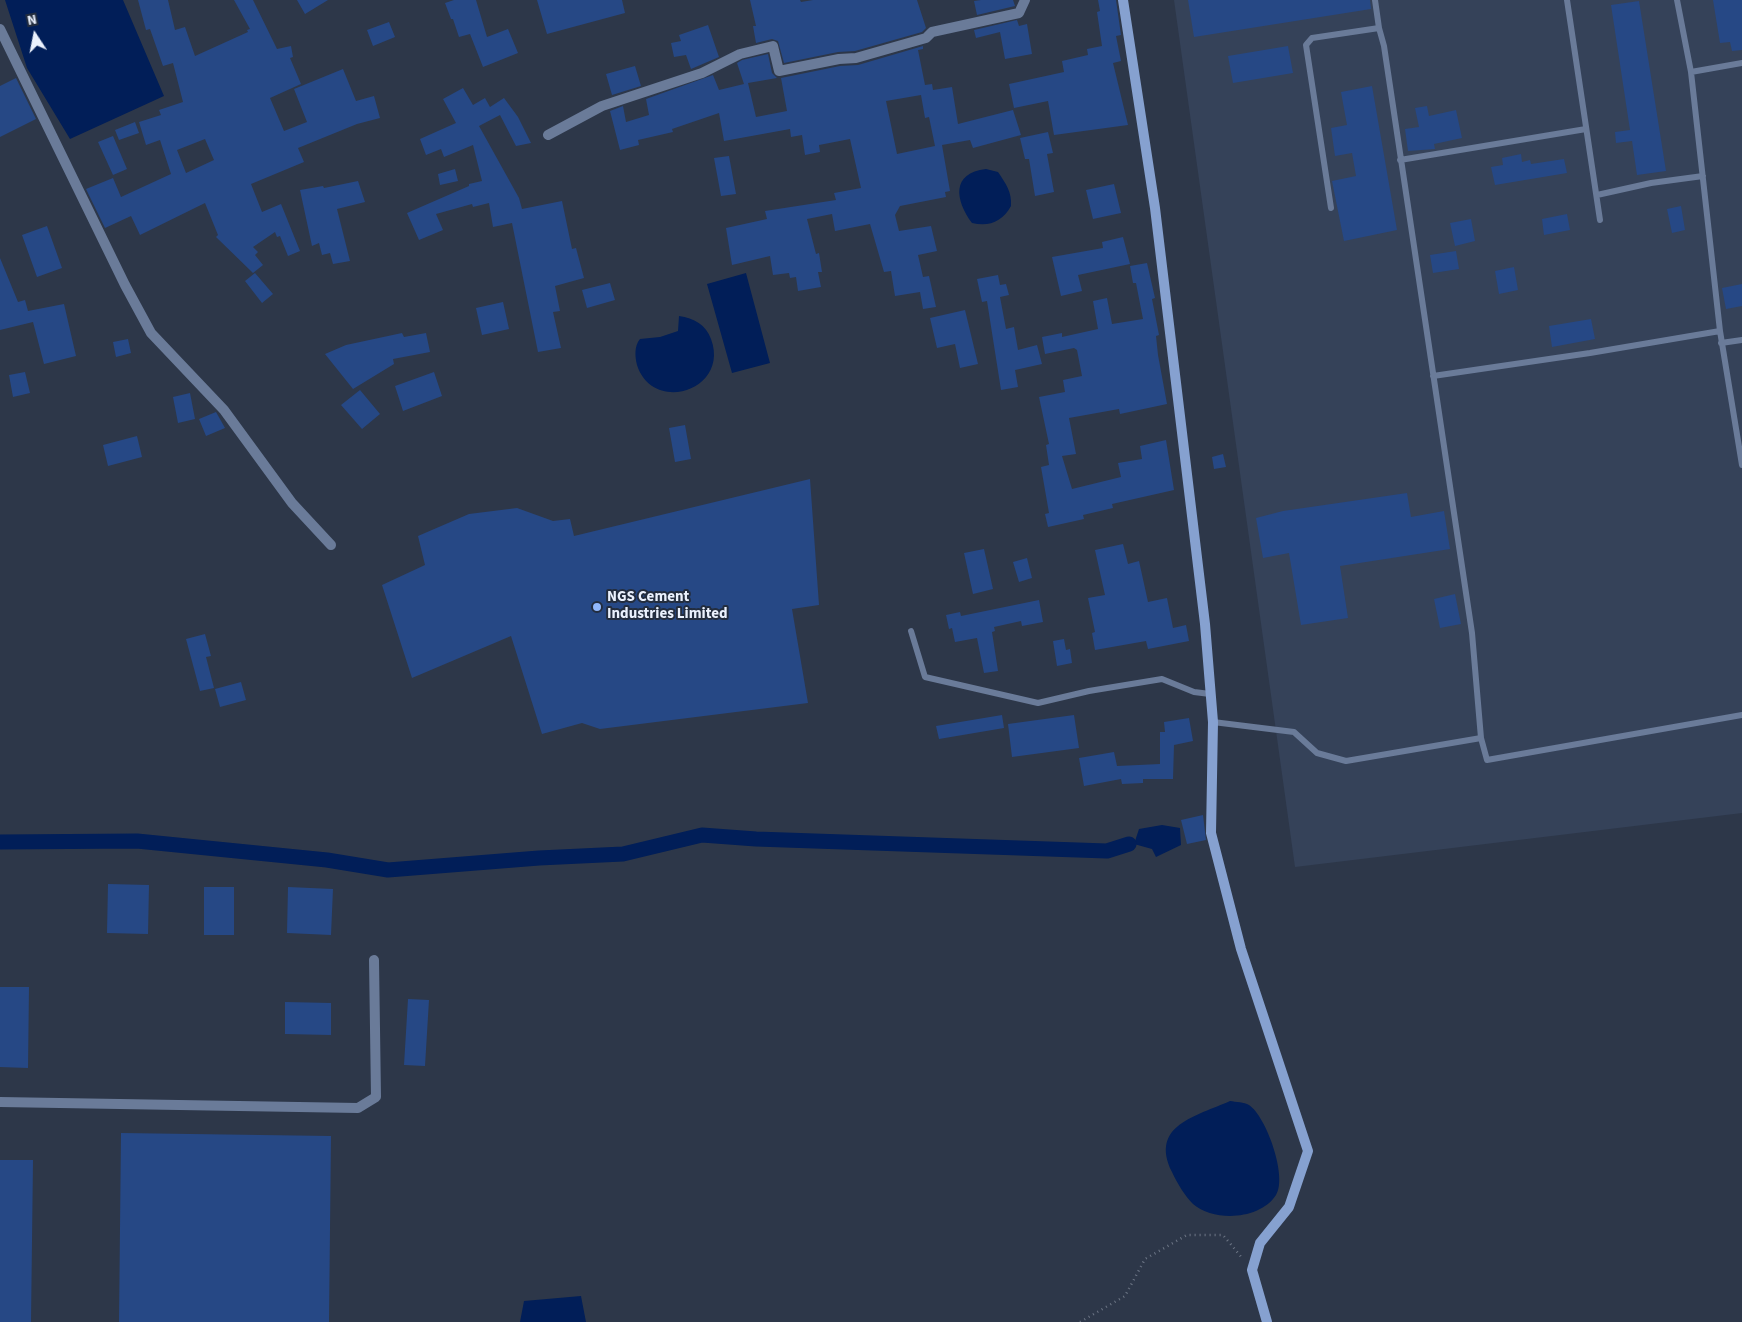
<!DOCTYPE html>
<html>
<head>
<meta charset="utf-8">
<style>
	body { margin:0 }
	#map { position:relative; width:1742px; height:1322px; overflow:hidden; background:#2d3749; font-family:"Source Sans 3",sans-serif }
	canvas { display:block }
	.north { position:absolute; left:10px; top:10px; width:50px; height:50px; -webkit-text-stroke:4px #232d3e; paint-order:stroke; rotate:349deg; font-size:14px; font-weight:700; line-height:20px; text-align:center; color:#eaf1fd }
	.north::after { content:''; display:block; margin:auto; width:18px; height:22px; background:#eaf1fd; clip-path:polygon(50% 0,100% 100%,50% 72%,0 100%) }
</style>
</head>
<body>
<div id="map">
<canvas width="1742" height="1322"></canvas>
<div class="north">N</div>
</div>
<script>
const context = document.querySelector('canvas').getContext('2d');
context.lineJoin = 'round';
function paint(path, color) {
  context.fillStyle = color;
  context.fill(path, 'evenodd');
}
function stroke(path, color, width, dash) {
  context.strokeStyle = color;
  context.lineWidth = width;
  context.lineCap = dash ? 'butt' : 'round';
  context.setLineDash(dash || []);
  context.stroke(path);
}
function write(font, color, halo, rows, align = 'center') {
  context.font = font + ' "Source Sans 3",sans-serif';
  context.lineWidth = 4;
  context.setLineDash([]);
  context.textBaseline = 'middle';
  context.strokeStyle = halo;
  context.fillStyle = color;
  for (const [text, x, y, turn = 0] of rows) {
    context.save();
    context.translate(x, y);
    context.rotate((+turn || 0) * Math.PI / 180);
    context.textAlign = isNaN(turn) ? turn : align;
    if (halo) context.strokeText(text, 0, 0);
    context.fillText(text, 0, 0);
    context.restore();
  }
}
paint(new Path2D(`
	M1174 0H1742V813L1295 867Z`), '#354259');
paint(new Path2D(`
	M5 0H123L164 96 70 139 27 68Z
	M986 169 998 172C1006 184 1012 192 1011 206 1002 222 989 227 972 223 955 200 951 173 986 169Z
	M746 273 770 363 732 373 707 284Z
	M679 316C694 318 706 325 711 339 730 390 653 415 637 365 635 357 634 346 640 339L660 337 678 331Z
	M1162 825 1180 828 1181 845 1156 857 1152 849 1134 844 1139 829Z
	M1230 1101C1236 1102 1244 1102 1249 1105 1266 1116 1288 1177 1276 1195 1260 1220 1214 1222 1193 1204 1185 1196 1177 1183 1172 1172 1149 1125 1197 1116 1230 1101Z
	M581 1296 586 1322H520L524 1301Z`), '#011e58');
stroke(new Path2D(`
	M0 842 137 841 327 860 388 870 539 858 623 854 702 835 756 839 1107 851 1129 844`), '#011e58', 15);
paint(new Path2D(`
	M138 0H168L175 30 185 27 195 56 248 32 247 30 250 29 234 0H253L277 49 291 46 293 57 290 58 301 84 270 98 284 131 307 122 294 89 343 69 356 101 374 96 380 118 357 124 298 148 304 162 251 184 262 212 281 204 300 251 288 256 280 236 277 237 275 232 253 247 258 252 255 255 263 265 253 273 216 237 218 235 205 203 140 235 131 216 105 228 86 189 113 178 121 197 171 174 160 140 146 145 139 122 161 115 159 110 183 102 173 63 163 66 150 29 146 30ZM205 139 214 160 186 173 177 150Z
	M297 0H328L305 14Z
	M454 0H476L487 37 508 29 518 53 483 67 470 34 459 37 453 19H451L445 3Z
	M537 0H622L625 13 547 34Z
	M750 0H800L801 2 813 0H917L926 28 922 32 855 51 838 52 784 63 778 41 772 39 756 43 753 26H756Z
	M981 0H1013L1015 6 977 15 974 1Z
	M1098 0H1116L1121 35 1116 36 1121 61 1113 63 1128 125 1054 135 1048 101 1014 108 1009 84 1064 72 1062 61 1088 55 1087 49 1102 46 1097 12 1100 11Z
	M1188 0H1370L1371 9 1194 37Z
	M1713 0H1742V50L1732 51 1730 42 1720 43Z
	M1639 1 1666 171 1637 175 1632 141 1616 143 1615 132 1630 130 1611 5Z
	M1017 20 1019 26 1027 24 1032 54 1005 59 1000 32 976 38 974 30Z
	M389 22 395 37 373 46 367 30Z
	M708 25 719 57 691 69 686 55 674 57 671 43 681 41 679 35Z
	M923 46V49L918 50 925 85 932 84 933 90 952 87 958 124 1013 110 1021 135 973 148 970 140 942 145 950 191 945 192 946 197 900 206 895 215 899 231 931 226 937 251 918 255 923 277 929 276 936 307 923 309 920 292 895 296 891 271 884 272 870 224 835 231 832 214 807 219 816 254 819 253 822 272H818L821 287 798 291 796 277 790 278 789 273 773 275 770 256 732 265 726 228 767 219 765 211 836 200 834 193 861 188 850 139 819 145 820 152 805 155 802 135 791 137 790 129 724 141 719 113 672 129 673 132 638 140 639 145 620 150 610 111 623 106 626 122 649 115 646 99 713 75 719 90 744 84 737 63 742 60 768 54 772 73 777 78 748 83 756 117 787 111 781 78 840 66 858 65ZM921 95 925 118 929 117 935 146 897 154 886 101Z
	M1288 46 1293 73 1233 83 1228 56Z
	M635 66 641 86 612 95 606 74Z
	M16 78 36 119 0 137V86Z
	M1372 86 1397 230 1344 241 1332 181 1356 176 1352 153 1335 156 1331 128 1347 125 1341 92Z
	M463 88 473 105 485 98 490 107 504 98 518 117 531 143 516 146 500 115 479 126 519 198 522 209 562 201 572 249 576 248 584 278 555 286 560 311 553 312 561 348 538 352 512 223 493 227 489 203 473 207 472 204 436 214 443 230 419 240 407 213 469 186V184L482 181 473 145 444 157 441 149 426 155 420 139 456 123 443 99Z
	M1427 106 1429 116 1456 110 1462 138 1434 144 1435 149 1408 151 1405 129 1419 127 1415 108Z
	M135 122 139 133 119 140 115 130Z
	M1048 132 1053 153 1047 154 1054 192 1035 196 1029 159H1025L1020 138Z
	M113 136 127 169 113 175 98 142Z
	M1521 154 1522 162 1530 160 1531 164 1564 159 1567 173 1495 185 1491 167 1503 165 1502 158Z
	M729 156 736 194 721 196 714 158Z
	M455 169 458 181 440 185 438 174Z
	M358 181 365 202 337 209 350 261 333 264 330 253 322 255 319 243 312 246 300 190 323 186 324 188Z
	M1114 184 1121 213 1093 219 1086 190Z
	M1681 206 1685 230 1672 233 1667 209Z
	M1567 214 1570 230 1544 235 1542 219Z
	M1471 219 1475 241 1455 246 1450 223Z
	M47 226 62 268 37 277 22 235Z
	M1123 237 1130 264 1078 275 1082 291 1061 296 1052 257 1103 248 1102 242Z
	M1456 251 1459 269 1433 273 1430 255Z
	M0 258 18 302 25 300 28 311 64 304 76 356 44 364 33 322 0 330Z
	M1147 263 1155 298 1152 299 1159 335 1156 336 1158 355 1167 404 1120 414 1119 409 1069 418 1076 454 1062 456 1072 489 1121 477 1118 463 1142 459 1140 446 1166 440 1174 490 1112 504 1113 508 1083 515 1084 519 1048 527 1045 514 1049 513 1041 467 1049 465 1046 445 1049 444 1039 397 1065 392 1063 380 1082 376 1077 350 1074 348 1045 354 1042 337 1062 333V337L1098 329 1093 301 1107 298 1112 324 1143 319 1136 283H1133L1130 266Z
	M1514 267 1518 290 1499 294 1495 271Z
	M255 273 273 294 262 303 245 281Z
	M998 275 1000 285 1006 284 1009 295 1000 297 1006 329 1014 327 1018 350 1037 345 1042 364 1015 370 1018 387 1001 390 987 301 982 302 977 279Z
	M610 283 615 300 587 308 582 290Z
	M1742 284V306L1726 309 1722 288Z
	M503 302 509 329 482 335 476 308Z
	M965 310 978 364 960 368 955 344 937 348 930 318Z
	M1591 319 1595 339 1552 347 1549 326Z
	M402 333 404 337 426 333 430 352 393 359 394 364 353 389 325 354 346 345Z
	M128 339 131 353 116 357 113 342Z
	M25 372 30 393 13 397 9 375Z
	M434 372 442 396 403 411 395 386Z
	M360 390 380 414 362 429 341 405Z
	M190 393 195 419 178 423 173 397Z
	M216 412 225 428 206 436 199 419Z
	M685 425 691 459 675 462 669 428Z
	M137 436 142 457 108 466 103 445Z
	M1223 454 1226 467 1214 469 1212 457Z
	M810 479 819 605 792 609 808 703 600 729 582 723 542 734 511 636 412 678 382 585 425 565 418 536 469 514 517 508 553 521 570 519 574 536Z
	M1407 493 1411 517 1444 511 1450 549 1340 566 1348 618 1301 625 1289 553 1263 558 1256 518 1283 511Z
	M1123 544 1128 564 1139 561 1148 602 1167 598 1173 628 1186 625 1189 641 1148 649 1146 641 1095 650 1092 633 1095 632 1088 598 1105 595 1095 550Z
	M984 549 993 589 973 594 964 553Z
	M1027 558 1032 578 1019 582 1013 562Z
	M1455 594 1461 624 1440 628 1434 599Z
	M1039 600 1043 622 1022 626 1021 621 994 627 995 631 992 632 998 671 984 673 977 638 955 642 952 628 949 629 946 615 960 612 961 616Z
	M205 634 211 656 206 657 214 688 200 691 186 639Z
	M1064 639 1066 650 1070 649 1072 663 1057 666 1053 641Z
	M241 682 246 700 220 707 215 689Z
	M1002 715 1004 728 939 739 936 726Z
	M1074 715 1079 748 1012 757 1008 724Z
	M1189 718 1193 741 1174 745 1173 779H1143V783L1122 784 1121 779 1084 786 1079 758 1114 752 1117 766 1160 764V732H1165L1164 722Z
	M1203 815 1206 840 1187 844 1181 820Z
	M108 884 149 885 148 934 107 933Z
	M204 887H234V935H204Z
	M288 887 333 889 331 935 287 933Z
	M0 987H29L28 1068 0 1067Z
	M408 999 429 1000 425 1066 404 1065Z
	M285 1002 331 1003V1035L285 1034Z
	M121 1133 331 1136 329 1322H119Z
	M0 1160H33L31 1322H0Z`), '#264885');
stroke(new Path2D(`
	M1080 1322 1125 1296 1145 1259 1187 1235H1223L1243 1259`), '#6d7686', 2.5, [1, 4]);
stroke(new Path2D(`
	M1375 0 1379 28
	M1567 0 1600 220
	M1677 0 1691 72 1742 63
	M1691 72 1720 331 1742 465
	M1400 160 1586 129
	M1597 195 1651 183 1703 176
	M1331 208 1306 45 1312 38 1379 28 1384 46 1472 633 1481 738 1487 760 1742 715
	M1721 343 1742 340
	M1433 376 1590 353 1720 331
	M911 631 925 677 1038 703 1089 691 1162 679 1194 692 1210 694
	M1213 722 1294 732 1317 753 1346 761 1481 738`), '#6a7b99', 6);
stroke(new Path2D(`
	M0 29 125 285 151 333 224 410 292 503 331 545
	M548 135 602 106 702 73 740 54 773 46 779 71 839 59 856 58 926 38 932 32 1019 13 1025 0
	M0 1102 358 1108 376 1097 374 960`), '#6a7b99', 10);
stroke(new Path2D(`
	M1123 0 1155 208 1205 624 1213 722 1211 833 1241 949 1308 1151 1289 1207 1260 1243 1252 1270 1267 1322`), '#86a1d0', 10);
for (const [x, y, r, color] of [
	[597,607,5,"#91b8fd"]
]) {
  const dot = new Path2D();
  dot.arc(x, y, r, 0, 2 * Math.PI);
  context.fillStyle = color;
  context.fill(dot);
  stroke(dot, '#232d3e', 2);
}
write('bold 15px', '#eaf1fd', '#232d3e', [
	["NGS Cement",607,598],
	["Industries Limited",607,615]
], 'left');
</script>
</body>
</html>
